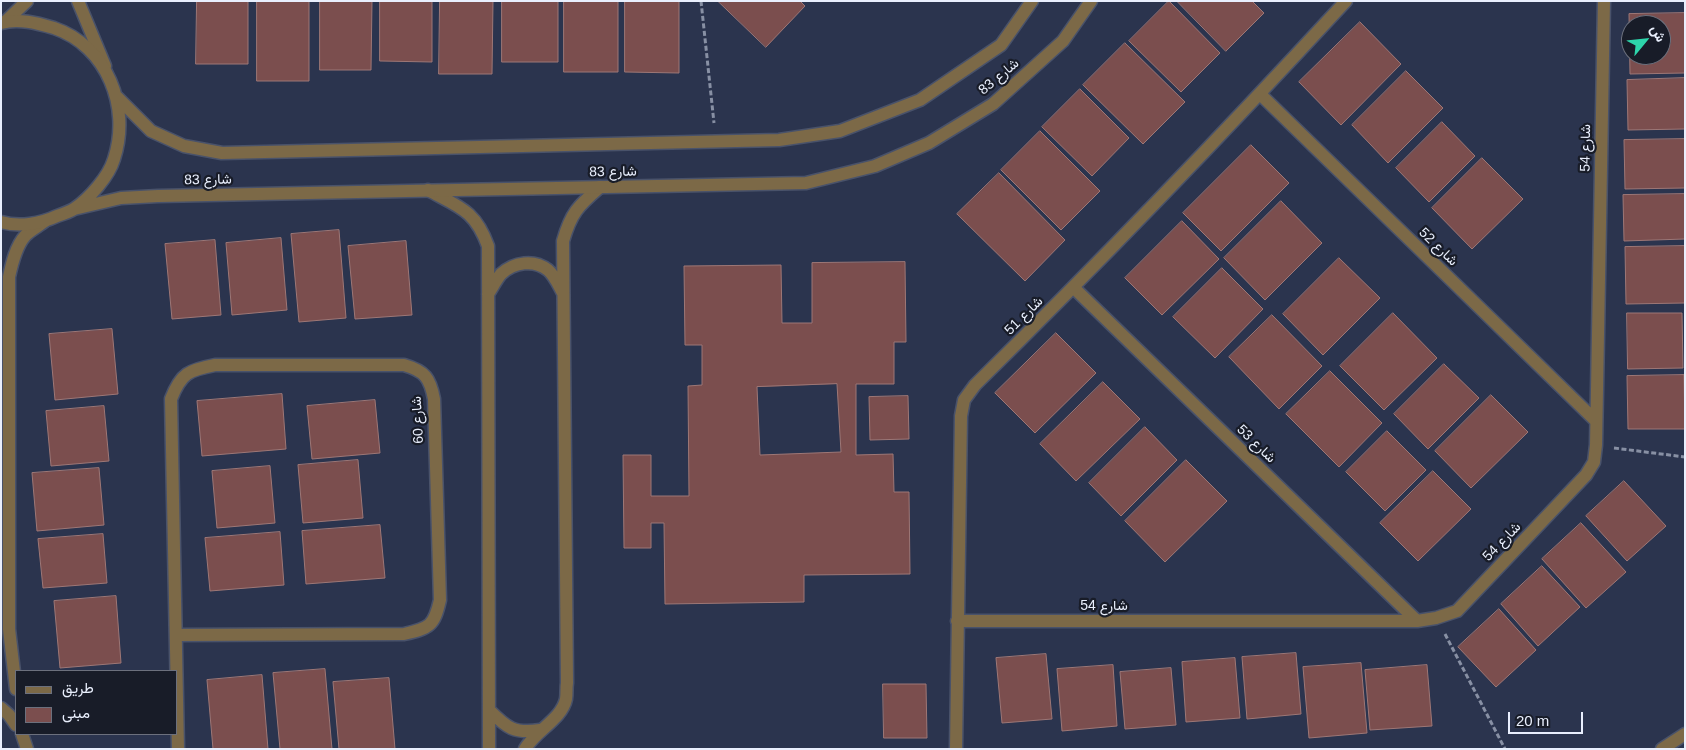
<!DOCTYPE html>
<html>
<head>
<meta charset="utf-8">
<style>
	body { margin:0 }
	#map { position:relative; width:1686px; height:750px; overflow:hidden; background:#2b344e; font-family:Arial,Vazirmatn,sans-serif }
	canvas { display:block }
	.frame { position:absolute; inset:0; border:2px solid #e9effd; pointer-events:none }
	.legend { position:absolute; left:15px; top:670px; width:162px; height:65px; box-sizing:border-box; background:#181c28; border:1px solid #6c707d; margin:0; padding:6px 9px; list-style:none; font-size:15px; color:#e9effd }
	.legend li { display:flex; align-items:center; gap:10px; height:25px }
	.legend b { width:25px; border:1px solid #6c707d }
	.north { position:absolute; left:1621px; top:15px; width:50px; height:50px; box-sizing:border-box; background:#181c28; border:1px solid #6c707d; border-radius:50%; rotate:62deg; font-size:14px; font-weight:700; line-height:20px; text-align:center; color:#e9effd }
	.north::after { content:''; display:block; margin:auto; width:18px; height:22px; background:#2dd5ab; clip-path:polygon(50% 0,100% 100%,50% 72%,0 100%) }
	.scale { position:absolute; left:1508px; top:712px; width:75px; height:22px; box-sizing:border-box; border:2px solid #e9effd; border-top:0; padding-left:6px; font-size:15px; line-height:18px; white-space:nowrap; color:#e9effd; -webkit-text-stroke:4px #181c28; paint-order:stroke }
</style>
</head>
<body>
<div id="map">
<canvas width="1686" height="750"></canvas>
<div class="frame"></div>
<ul class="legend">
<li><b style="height:6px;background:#7c6947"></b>طريق</li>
<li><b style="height:14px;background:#7b4e4e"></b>مبنى</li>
</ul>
<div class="north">ش</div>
<div class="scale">20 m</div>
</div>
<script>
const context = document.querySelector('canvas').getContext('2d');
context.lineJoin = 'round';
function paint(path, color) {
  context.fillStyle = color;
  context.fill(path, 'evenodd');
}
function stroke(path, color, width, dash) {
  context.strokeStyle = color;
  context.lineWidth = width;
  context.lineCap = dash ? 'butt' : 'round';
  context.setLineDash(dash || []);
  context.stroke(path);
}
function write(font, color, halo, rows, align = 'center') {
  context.font = font + ' Arial,Vazirmatn,sans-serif';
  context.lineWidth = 4.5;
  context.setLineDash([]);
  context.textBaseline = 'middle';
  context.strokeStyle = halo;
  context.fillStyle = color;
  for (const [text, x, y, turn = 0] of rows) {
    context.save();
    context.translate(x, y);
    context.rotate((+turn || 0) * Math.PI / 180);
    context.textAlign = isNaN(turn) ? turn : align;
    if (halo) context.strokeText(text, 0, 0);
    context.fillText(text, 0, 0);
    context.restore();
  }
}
const building = new Path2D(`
	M197 1H248V64H196Z
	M257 1H309V81H257Z
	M320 1H372L371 70H320Z
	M380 1H432V62L380 61Z
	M440 1H493L492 74H439Z
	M502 1H558V62H502Z
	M564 1H618V72H564Z
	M625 1H679V73L625 72Z
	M718 1H800L805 6 766 47Z
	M1169 1 1220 53 1181 92 1129 41Z
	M1177 1H1252L1264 13 1226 51Z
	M1685 13V73L1630 74 1629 14ZM1631 25H1661V55H1631Z
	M1360 22 1401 64 1341 125 1299 82Z
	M1125 43 1185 102 1143 144 1083 85Z
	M1406 71 1443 108 1388 163 1352 125Z
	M1685 78V129L1628 130 1627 80Z
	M1080 89 1129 138 1092 176 1042 127Z
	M1442 122 1475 156 1429 202 1396 168Z
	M1040 131 1100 191 1061 230 1001 170Z
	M1685 139V188L1625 189 1624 140Z
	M1251 145 1289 183 1221 251 1183 213Z
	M1482 158 1523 199 1472 249 1432 208Z
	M999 173 1065 240 1025 281 957 214Z
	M1685 194V239L1624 241 1623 195Z
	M1281 201 1322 243 1265 300 1224 258Z
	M1182 221 1219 259 1162 315 1125 278Z
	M339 230 346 318 299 322 291 234Z
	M281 238 287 310 232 315 226 243Z
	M215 240 221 315 172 319 165 244Z
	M406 241 412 315 355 319 348 246Z
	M1685 246V303L1626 304 1625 247Z
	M1339 258 1380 298 1323 355 1283 314Z
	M905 262 906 342H894V384H856V455L893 454 894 492H909L910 574 804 575V602L665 604 664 523H651V548H624L623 455H651V496H689L688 386 702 385V345H685L684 266 781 265 782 323H812V263ZM837 384 841 452 760 455 757 387Z
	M1222 268 1263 309 1215 358 1173 317Z
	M1393 313 1437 358 1384 410 1340 366Z
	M1627 313H1682L1683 368 1628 369Z
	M1272 315 1322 366 1279 409 1229 357Z
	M112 329 118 394 55 400 49 334Z
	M1056 333 1096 373 1035 433 995 393Z
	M1444 364 1479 398 1428 449 1394 414Z
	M1330 371 1382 423 1339 467 1286 414Z
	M1684 375 1685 429H1628L1627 376Z
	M1103 382 1140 419 1076 481 1040 444Z
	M282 394 286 449 202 456 197 401Z
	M1491 395 1528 432 1471 488 1435 451Z
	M908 396 909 439 870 440 869 397Z
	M375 400 380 453 312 459 307 406Z
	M104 406 109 461 51 466 46 411Z
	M1145 427 1177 460 1121 516 1089 483Z
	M1387 431 1426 470 1385 511 1346 472Z
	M358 460 363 518 303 523 298 465Z
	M1186 460 1227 501 1165 562 1125 521Z
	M270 466 275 523 217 528 212 471Z
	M99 468 104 525 37 531 32 473Z
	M1433 471 1471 509 1418 561 1380 523Z
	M1624 481 1666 526 1627 561 1586 516Z
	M1581 523 1626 572 1586 608 1542 559Z
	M380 525 385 578 306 584 302 531Z
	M280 532 284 585 210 591 205 538Z
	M103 534 107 583 43 588 38 539Z
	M1542 566 1580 607 1538 646 1501 604Z
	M116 596 121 663 60 668 54 601Z
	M1499 609 1536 650 1496 687 1458 647Z
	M1296 653 1301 714 1247 719 1242 657Z
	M1046 654 1052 719 1002 723 996 658Z
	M1235 658 1240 718 1186 722 1182 662Z
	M1361 663 1367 733 1309 738 1303 667Z
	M1113 665 1117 726 1062 731 1057 669Z
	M1427 665 1432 726 1370 730 1365 670Z
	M1171 668 1176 725 1125 729 1120 672Z
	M325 669 332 749H280L273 673Z
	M262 675 268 749H213L207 680Z
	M389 678 395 749H339L333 682Z
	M883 684H926L927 738H884Z`);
paint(building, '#7b4e4e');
stroke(building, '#9d7776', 1);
const service = new Path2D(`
	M428 190C459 207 475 210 488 246L489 749
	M488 294C492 288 496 280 501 274 514 262 534 259 548 270 555 276 559 286 563 293
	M489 710C507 728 514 734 540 730
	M525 749C535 731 562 719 566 699 567 694 566 688 567 683L563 241C571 213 578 206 600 187`);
const minor = new Path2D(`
	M78 1 105 66
	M5 22 27 1
	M1260 94 1596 421
	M1074 288 1417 621
	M957 621H1417L1436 618 1457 611 1586 475 1594 462 1596 445 1604 1
	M176 635 404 634C430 628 434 626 440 600L434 399C430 378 425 371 404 365H215C189 370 181 373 171 399L178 749
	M16 689 9 629V277C12 263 16 246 25 236 30 230 39 226 45 221
	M1 708 9 715 16 725
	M22 734 27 749
	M956 749 961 416 964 400 975 385C1102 260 1225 132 1346 1
	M1662 749 1685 734`);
const tertiary = new Path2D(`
	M1 23C18 18 37 23 54 28 107 46 131 107 114 159 109 176 90 198 74 209 69 212 63 214 57 216 40 224 19 227 1 222
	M117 97 151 131 184 146 222 153 779 140 840 131 920 100 1001 45 1032 1
	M74 209 121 198 158 196 806 183 875 166 929 143 993 104 1063 41 1091 1`);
stroke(service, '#49526a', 15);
stroke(minor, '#49526a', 15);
stroke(tertiary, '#49526a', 15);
stroke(new Path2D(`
	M701 1 714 123
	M1614 448 1685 457
	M1445 634 1505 749`), '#8890a4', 3, [5, 2.5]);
stroke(service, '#7c6947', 12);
stroke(minor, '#7c6947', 12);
stroke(tertiary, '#7c6947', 12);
write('14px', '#e9effd', '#181c28', [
	["شارع 83",999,77,-40],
	["شارع 54",1586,148,-89],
	["شارع 83",613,172,-1],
	["شارع 83",208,180,-1],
	["شارع 52",1438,247,44],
	["شارع 51",1024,316,-45],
	["شارع 60",418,420,-93],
	["شارع 53",1256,444,44],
	["شارع 54",1502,542,-46],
	["شارع 54",1104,606]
]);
</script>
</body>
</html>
